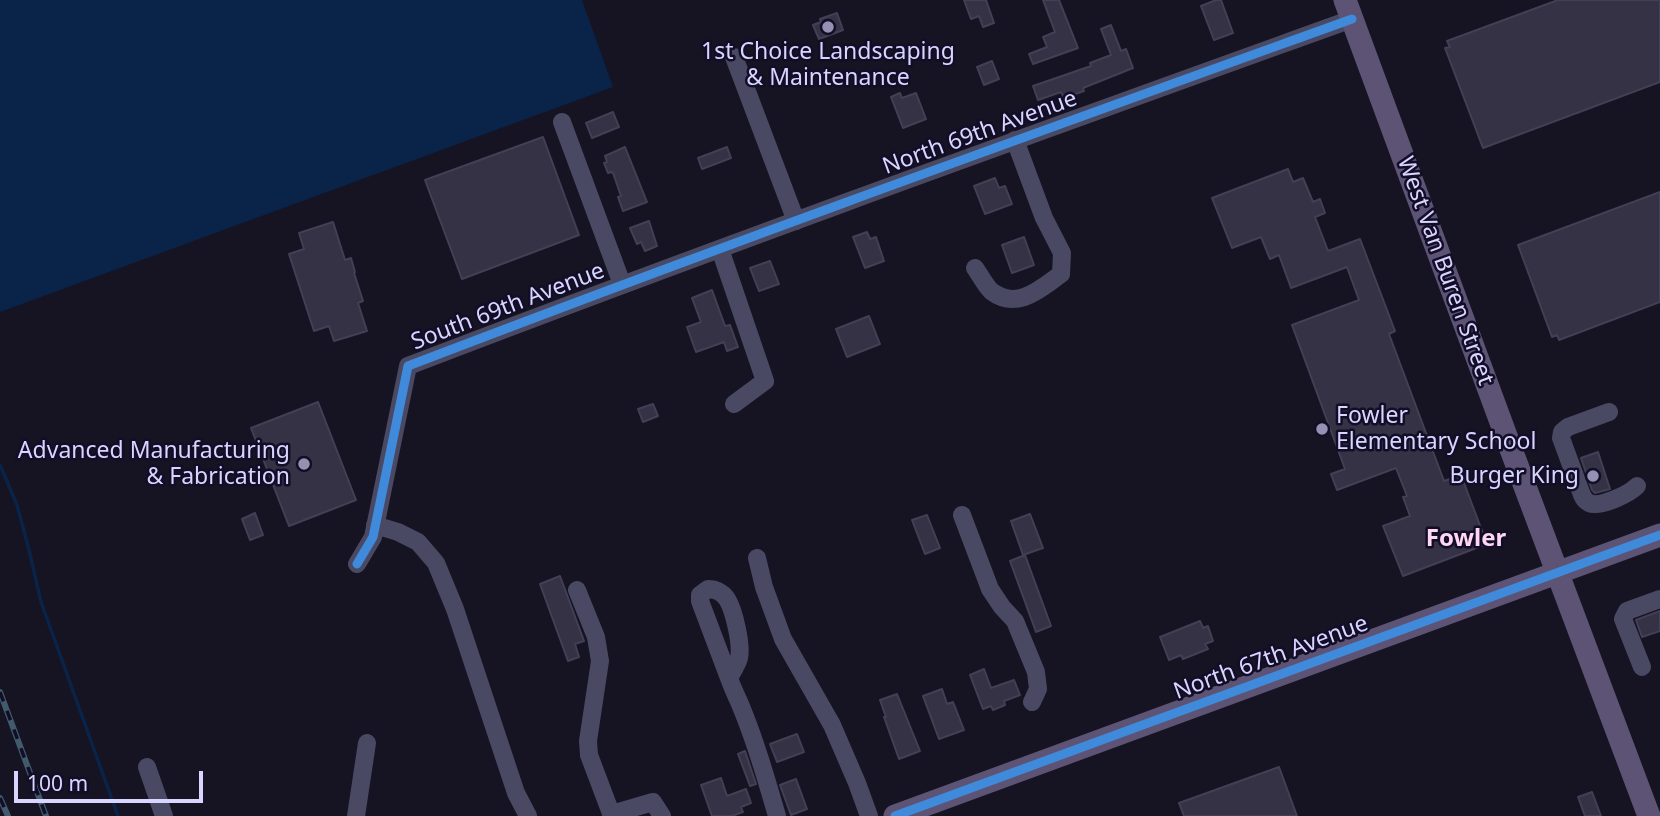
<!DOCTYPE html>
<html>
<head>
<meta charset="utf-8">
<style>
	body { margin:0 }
	#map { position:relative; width:1660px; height:816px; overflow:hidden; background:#161422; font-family:"Noto Sans",sans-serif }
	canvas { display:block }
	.scale { position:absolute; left:14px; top:771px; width:189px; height:32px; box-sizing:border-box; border:4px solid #d9d5ff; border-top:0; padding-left:9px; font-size:21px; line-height:24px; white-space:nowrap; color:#d9d5ff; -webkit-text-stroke:5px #120e28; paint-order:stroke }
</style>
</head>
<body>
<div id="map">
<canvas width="1660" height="816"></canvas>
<div class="scale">100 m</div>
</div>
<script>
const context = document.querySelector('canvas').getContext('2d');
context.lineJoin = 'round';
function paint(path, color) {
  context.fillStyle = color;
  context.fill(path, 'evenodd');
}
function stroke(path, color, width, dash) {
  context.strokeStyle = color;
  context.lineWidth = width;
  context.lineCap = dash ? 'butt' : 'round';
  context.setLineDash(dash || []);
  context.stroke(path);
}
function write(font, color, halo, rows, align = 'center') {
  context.font = font + ' "Noto Sans",sans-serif';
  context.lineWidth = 5;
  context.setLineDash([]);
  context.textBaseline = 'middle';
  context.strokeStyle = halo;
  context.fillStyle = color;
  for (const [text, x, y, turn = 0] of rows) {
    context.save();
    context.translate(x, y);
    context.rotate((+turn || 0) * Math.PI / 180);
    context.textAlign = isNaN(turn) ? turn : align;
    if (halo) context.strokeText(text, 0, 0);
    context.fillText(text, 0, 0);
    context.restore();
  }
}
paint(new Path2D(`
	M0 0H582L613 87 0 312Z`), '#0a2348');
stroke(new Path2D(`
	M0 465 17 505 29 550 41 602 118 816`), '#0a2348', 3.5);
const building = new Path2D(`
	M964 0H986L994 23 983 27 979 16 971 19Z
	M1043 0H1059L1078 48 1033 64 1029 54 1047 47 1043 37 1055 32Z
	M1216 0H1221L1233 33 1214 40 1201 6Z
	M1558 0H1660V82L1483 148 1445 48 1450 47 1447 41Z
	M837 13 843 30 819 39 813 25 821 22 820 19Z
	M1111 25 1121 51 1126 49 1133 68 1083 88 1084 91 1064 98 1061 92 1038 100 1033 86 1091 66 1090 63 1111 55 1101 29Z
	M992 61 999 79 984 85 977 67Z
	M900 93 902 98 916 93 926 119 903 128 891 97Z
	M613 112 619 127 592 138 586 123Z
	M543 137 579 235 462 279 425 180Z
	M625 147 647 202 623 211 618 197 621 196 613 173 611 172 608 173 604 163 607 162 605 156Z
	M727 147 731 158 702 169 698 158Z
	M1288 169 1293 182 1303 178 1313 202 1320 199 1325 213 1315 217 1328 251 1360 239 1395 331 1389 334 1444 481 1461 475 1487 544 1403 576 1383 526 1410 516 1403 497 1407 496 1396 468 1337 490 1331 474 1345 469 1292 325 1359 300 1347 267 1291 288 1279 255 1270 259 1261 237 1232 248 1212 198Z
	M995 178 999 188 1005 186 1012 204 985 214 974 186Z
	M1660 192V302L1559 340 1557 335 1552 337 1518 245Z
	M649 221 657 246 645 251 641 242 637 244 630 228Z
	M333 222 345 260 351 258 355 272 354 273 363 301 358 303 367 331 334 341 329 326 314 331 289 254 304 249 299 233Z
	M867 232 870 239 876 237 884 261 865 268 853 237Z
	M1024 237 1034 265 1012 273 1002 245Z
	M770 261 779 284 759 291 750 268Z
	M712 290 725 326 730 325 738 347 727 351 724 342 696 352 687 327 701 322 692 298Z
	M869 316 880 344 847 357 836 329Z
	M318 402 356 500 289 526 251 428Z
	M653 404 658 416 643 422 638 409Z
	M1598 452 1610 489 1595 493 1592 490 1581 458Z
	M255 513 263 535 250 540 242 519Z
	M1030 514 1043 548 1023 555 1011 521Z
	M927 515 940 548 925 554 912 520Z
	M1025 555 1051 626 1036 632 1010 561Z
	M560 576 584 641 575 644 579 657 568 661 540 584Z
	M1660 611V631L1642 637 1636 620Z
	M1200 621 1203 628 1208 626 1213 641 1205 644 1208 649 1183 659 1181 655 1169 660 1160 637Z
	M984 669 991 688 1014 680 1020 695 1004 701 1005 705 993 710 991 706 983 709 970 675Z
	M942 689 947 704 953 702 964 730 939 739 923 696Z
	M897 694 920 751 899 759 884 717H886L880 700Z
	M797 734 804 752 777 762 770 744Z
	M745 751 756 784 750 786 738 754Z
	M1279 767 1297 816H1184L1179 803Z
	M721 778 727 796 746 789 751 803 741 807 743 812 732 816H712L701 785Z
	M796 779 807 809 791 815 780 785Z
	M1592 792 1601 816H1585L1578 797Z`);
paint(building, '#343244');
stroke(building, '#433f56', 2);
stroke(new Path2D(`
	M734 57 796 221
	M562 122 622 284
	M720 249 765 381 734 404
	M975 268C980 275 985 285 991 291 1017 311 1040 289 1061 274L1062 253 1044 218 1015 140
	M1609 412 1568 427 1562 432 1561 438 1582 495C1584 499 1585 501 1589 503 1600 508 1629 494 1637 486
	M962 515 990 589 1002 607 1015 621 1036 672 1038 689 1032 702
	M375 525 398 532 418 542 436 563 455 609 516 793 528 816
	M757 558 764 587 783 639 832 725 857 783 869 816
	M357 564 373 537 408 366C721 246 1036 133 1352 19
	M577 590 596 637 600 661 588 741 589 755 612 816
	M1642 667 1623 619 1627 611 1660 599
	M729 678C732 672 737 665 739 658 742 645 734 610 727 599 722 592 716 589 708 589L700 595V601L729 678C732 687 736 695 740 704 755 740 766 778 777 816
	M147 767 164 816
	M612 814 653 802 662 816
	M356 816 367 743`), '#494963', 18);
stroke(new Path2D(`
	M1345 0 1512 452 1649 816
	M895 816 1660 535`), '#5d5374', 23);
const rail = new Path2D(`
	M0 692 46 816
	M0 798 8 816`);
stroke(rail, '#415a6c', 6);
stroke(rail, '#120e28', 3.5, [10]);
stroke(new Path2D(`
	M357 564 373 537 408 366C721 246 1036 133 1352 19
	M895 816 1660 535`), '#408adc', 9);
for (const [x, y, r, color] of [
	[828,27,7,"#9591b2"],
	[1322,429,7,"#9591b2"],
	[304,464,7,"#9591b2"],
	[1593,476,7,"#9591b2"]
]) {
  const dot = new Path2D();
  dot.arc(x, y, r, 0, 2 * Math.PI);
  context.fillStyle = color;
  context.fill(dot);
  stroke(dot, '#120e28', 2.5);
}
write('23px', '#d9d5ff', '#120e28', [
	["1st Choice Landscaping",828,52,"center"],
	["& Maintenance",828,78,"center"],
	["Fowler",1336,416,"left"],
	["Elementary School",1336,442,"left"],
	["Advanced Manufacturing",290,451],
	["& Fabrication",290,477],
	["Burger King",1579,476]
], 'right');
write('23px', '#d9d5ff', '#120e28', [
	["North 69th Avenue",980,133,-20],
	["West Van Buren Street",1445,271,70],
	["South 69th Avenue",508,307,-21],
	["North 67th Avenue",1271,658,-20]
]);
write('bold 24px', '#ffd7f2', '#120e28', [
	["Fowler",1466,539]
]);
</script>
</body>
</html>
